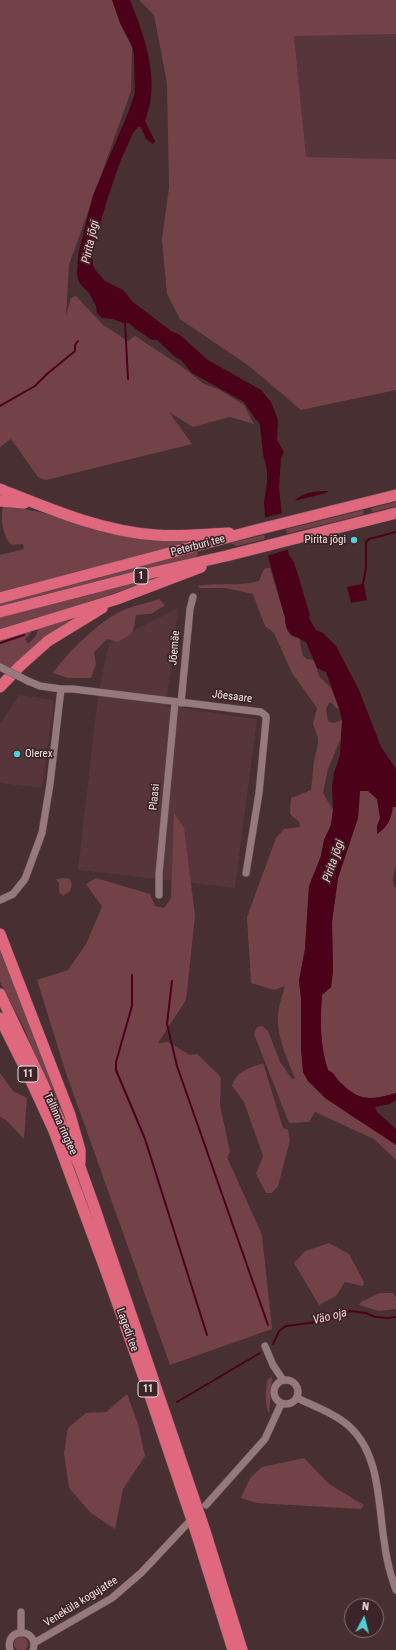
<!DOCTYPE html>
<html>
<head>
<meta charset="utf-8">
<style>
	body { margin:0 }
	#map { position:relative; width:396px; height:1650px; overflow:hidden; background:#472f32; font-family:"Roboto Condensed",sans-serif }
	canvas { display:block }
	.north { position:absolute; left:344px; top:1598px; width:40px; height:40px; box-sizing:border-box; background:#3c2528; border:1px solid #857173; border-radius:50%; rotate:7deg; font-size:11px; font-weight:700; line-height:16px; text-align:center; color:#f3e2e4 }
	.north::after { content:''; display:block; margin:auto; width:14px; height:18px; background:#52ccd6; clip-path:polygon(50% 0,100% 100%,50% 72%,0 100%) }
</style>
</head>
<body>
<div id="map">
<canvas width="396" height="1650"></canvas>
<div class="north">N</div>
</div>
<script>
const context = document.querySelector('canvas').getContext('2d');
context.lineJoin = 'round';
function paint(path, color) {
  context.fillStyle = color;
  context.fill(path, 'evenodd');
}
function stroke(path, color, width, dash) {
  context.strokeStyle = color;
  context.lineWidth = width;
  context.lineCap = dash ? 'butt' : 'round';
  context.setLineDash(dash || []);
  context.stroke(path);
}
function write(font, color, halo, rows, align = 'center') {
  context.font = font + ' "Roboto Condensed",sans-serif';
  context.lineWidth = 3.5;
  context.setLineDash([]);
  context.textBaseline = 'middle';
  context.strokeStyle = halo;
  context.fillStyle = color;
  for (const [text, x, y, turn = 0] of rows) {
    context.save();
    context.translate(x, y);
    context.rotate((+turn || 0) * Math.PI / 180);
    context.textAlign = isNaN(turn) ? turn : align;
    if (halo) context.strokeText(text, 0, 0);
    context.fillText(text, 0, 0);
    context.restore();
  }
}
paint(new Path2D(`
	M396 34V159L306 157 294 35Z
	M178 608 166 706 257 719 235 888 78 870 98 696 109 643Z
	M19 695 54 700 42 788 0 783V724Z`), '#56363a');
paint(new Path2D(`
	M0 0H112L120 23 132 47 131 91 69 265 66 315 71 298 76 296 103 325 128 341 135 336 181 366 204 384 220 390 244 405 254 424 230 417 193 427 169 412 192 444 46 480 38 477 11 439 0 447Z
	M139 0H396V34L294 36 306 157 396 159V390L301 410 249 366 180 319 167 294 162 239 169 188 167 83 154 15Z
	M396 502V506L373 512 371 510 372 508Z
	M9 506 44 513 108 532 188 541 183 545 0 593V555L24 549 23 544 12 545C3 540 0 516 3 507Z
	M363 510 364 513 362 515 237 546 230 543Z
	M193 552H197L198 554 196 557 0 608V602Z
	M267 568H270L285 618 286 626 291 636 299 638 303 656 307 659 314 660 319 676 331 688 339 708H336L331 702 329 703 326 709 328 721 334 723 342 720 341 738 328 769 323 793 333 810 331 825 324 840 321 856 309 886 305 949 299 981 301 998V1048L303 1072 308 1081 351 1116 371 1127 396 1145V1160L374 1139 315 1112 309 1122 289 1123 254 1034 257 1027 262 1026 268 1031 280 1062 292 1079 295 1078C288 1062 279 1041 278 1024 277 1011 281 998 285 986L274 990 251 983 247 917 276 838 284 829 300 827 299 822 290 814 291 798 311 790 314 761 318 744V738L313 724 317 708 292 673 274 633 265 626 253 594 226 588H200L198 586C218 582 239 587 259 581L264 569Z
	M159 577 160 578 0 631V617Z
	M159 599 165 605 151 614 136 615C133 634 134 633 117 642L107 639 94 652 96 664 91 678H68L53 673C68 652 100 620 124 610 135 605 148 603 159 599Z
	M92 609 12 669 0 664V638L30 629 31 633 25 639 28 644 36 636 38 629Z
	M396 785V866C394 874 390 882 396 888V1093C373 1100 360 1102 341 1083 335 1078 336 1074 328 1070 320 1045 320 1021 322 995L331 987 333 971 332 922 338 878 358 818 360 791Z
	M174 813 184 828 195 916 186 1000 158 1043 168 1042 190 1055 197 1054 218 1074 221 1078 220 1105 230 1152 227 1157 262 1235 272 1329 170 1365 65 1070 37 980 68 970 86 944 102 907 86 884 96 878 150 894 155 906 164 908 171 898Z
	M65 878 70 879 72 884 70 891 63 896 59 892V883L56 879Z
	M0 945 62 1105 67 1124 42 1072 24 1028 0 982Z
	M263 1063 283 1128 288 1130 290 1140 278 1186 272 1193H266L256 1174 263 1156 244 1102 232 1086C236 1071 250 1068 263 1063Z
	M0 1073 13 1091 27 1098 24 1139 6 1120 0 1117Z
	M329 1243 349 1254 364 1282 363 1286 345 1282 336 1296 319 1305 294 1263 305 1251Z
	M380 1293H393L396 1297V1309L379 1311 359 1305 361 1302Z
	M272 1377 269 1413C265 1409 265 1385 268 1379Z
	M127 1394 138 1424 145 1456 123 1489 115 1529 91 1513 69 1488 64 1453 68 1428 86 1413 106 1412Z
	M304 1458 329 1484 364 1505 361 1509 257 1503 241 1498 250 1478 262 1467Z
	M14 1644a7 7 0 1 1 14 0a7 7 0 1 1-14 0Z`), '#734249');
paint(new Path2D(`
	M112 0H130C145 38 161 80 145 121L155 141 153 144 146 139 141 127H138L133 133 120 162 107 200 92 252 93 265 96 271 105 281 123 290 133 302 171 331 180 335 208 360 261 390 271 402 278 420 277 440 284 452 281 458 279 488 284 534 289 555 294 562 310 615 309 618 316 630 323 633 336 646 359 690 381 747 396 769V807H393C391 819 388 827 377 834V826L380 818 377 799 368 791H360L358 818 338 878 332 922 333 971 331 987 322 995C320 1021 320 1045 328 1070 336 1074 335 1078 341 1083 359 1102 373 1100 396 1093V1100L390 1104 375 1107 377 1112 396 1129V1145L325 1098 308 1081 303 1072 301 1048V998L299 981 305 949 309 886 321 856 324 840 331 825 333 810 332 786 334 773 340 755 341 738 342 720 339 708 326 672 317 668 306 642C292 634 286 636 285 618L268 556 264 502 267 484V470L263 454 260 425 258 421 256 420 244 402 192 373 181 360 175 357 157 340H152L137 330 129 323H123L113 319 102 318 97 313 96 306 89 293 81 285 78 280 77 273 78 255 93 195 128 113 135 93 134 54 132 46 120 23Z
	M324 491H329L326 493 295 501C302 492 314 492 324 491Z
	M362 584H364L367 600 351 603 347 587Z`), '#4b0218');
paint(new Path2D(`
	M283 513 290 549 266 556 263 518Z`), '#472f32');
stroke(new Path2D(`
	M125 323 128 379
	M0 406 35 386 47 374 75 351V345L78 341
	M363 584 366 568V542L369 539 396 532
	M0 643 24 635
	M132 975V1006L116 1062V1070L145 1139 207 1335
	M172 981 167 1024 177 1066 268 1325
	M273 1344 279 1331 286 1326 324 1321 350 1311 366 1313 375 1317 388 1318 396 1317
	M177 1402 260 1353`), '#4b0218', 2);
const minor = new Path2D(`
	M28 681 40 686 61 689H73L261 712 266 716V720L259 793 246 873
	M181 703 190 609 193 597
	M159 895V874L175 702
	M0 900 13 894 25 879 42 833 50 784 61 689
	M265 1346 273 1365 283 1380
	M274 1392a12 12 0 1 1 24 0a12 12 0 1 1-24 0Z
	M297 1398C314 1406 336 1414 350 1427 380 1455 378 1503 384 1540 386 1557 390 1574 396 1590
	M206 1505 265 1439 281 1404
	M21 1632V1612
	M34 1643 112 1598 142 1572 187 1524
	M10 1650C4 1626 40 1628 33 1650`);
const trunk = new Path2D(`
	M0 489C50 509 101 531 156 535 180 537 205 534 229 533
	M0 501 24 503
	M0 598 252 531 396 495
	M0 612 151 573 226 556 396 513
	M0 635 117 599 201 567
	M0 687 20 666 48 641 102 608
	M0 934 70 1115 80 1150V1162
	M0 994 42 1082 80 1167 95 1209 204 1528 242 1650
	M0 1018 26 1070 54 1131 106 1271 145 1381 196 1532 233 1650`);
stroke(minor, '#604c4f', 8);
stroke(trunk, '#604c4f', 12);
stroke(minor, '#96797c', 7);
stroke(trunk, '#e0687e', 11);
const minorBridge = new Path2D(`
	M0 667 28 681`);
stroke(minorBridge, '#604c4f', 8, []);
stroke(minorBridge, '#96797c', 7);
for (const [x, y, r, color] of [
	[354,540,4,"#52ccd6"],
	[17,754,4,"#52ccd6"]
]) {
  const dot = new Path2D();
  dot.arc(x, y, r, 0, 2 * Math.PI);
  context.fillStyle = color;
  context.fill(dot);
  stroke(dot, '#3c2528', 1.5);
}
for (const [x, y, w] of [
	[141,576,14],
	[28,1074,20],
	[148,1389,20]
]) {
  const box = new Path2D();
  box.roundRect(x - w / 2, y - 8, w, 16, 3);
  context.fillStyle = '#3c2528';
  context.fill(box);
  stroke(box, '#f3e2e4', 1);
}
write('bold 10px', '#f3e2e4', null, [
	["1",141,576],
	["11",28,1074],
	["11",148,1389]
]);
write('11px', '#f3e2e4', '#3c2528', [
	["Pirita jõgi",346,540],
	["Olerex",25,754,"left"]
], 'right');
write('11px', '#f3e2e4', '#3c2528', [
	["Peterburi tee",198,546,-15],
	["Jõemäe",175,648,-85],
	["Jõesaare",232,697,7],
	["Plaasi",155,797,-85],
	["Tallinna ringtee",60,1124,66],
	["Lagedi tee",127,1330,70],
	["Veneküla kogujatee",81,1602,-32]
]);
write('italic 12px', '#faccd1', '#3c2528', [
	["Pirita jõgi",91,242,-78],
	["Pirita jõgi",334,861,-71],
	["Väo oja",330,1317,-14]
]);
</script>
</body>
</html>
